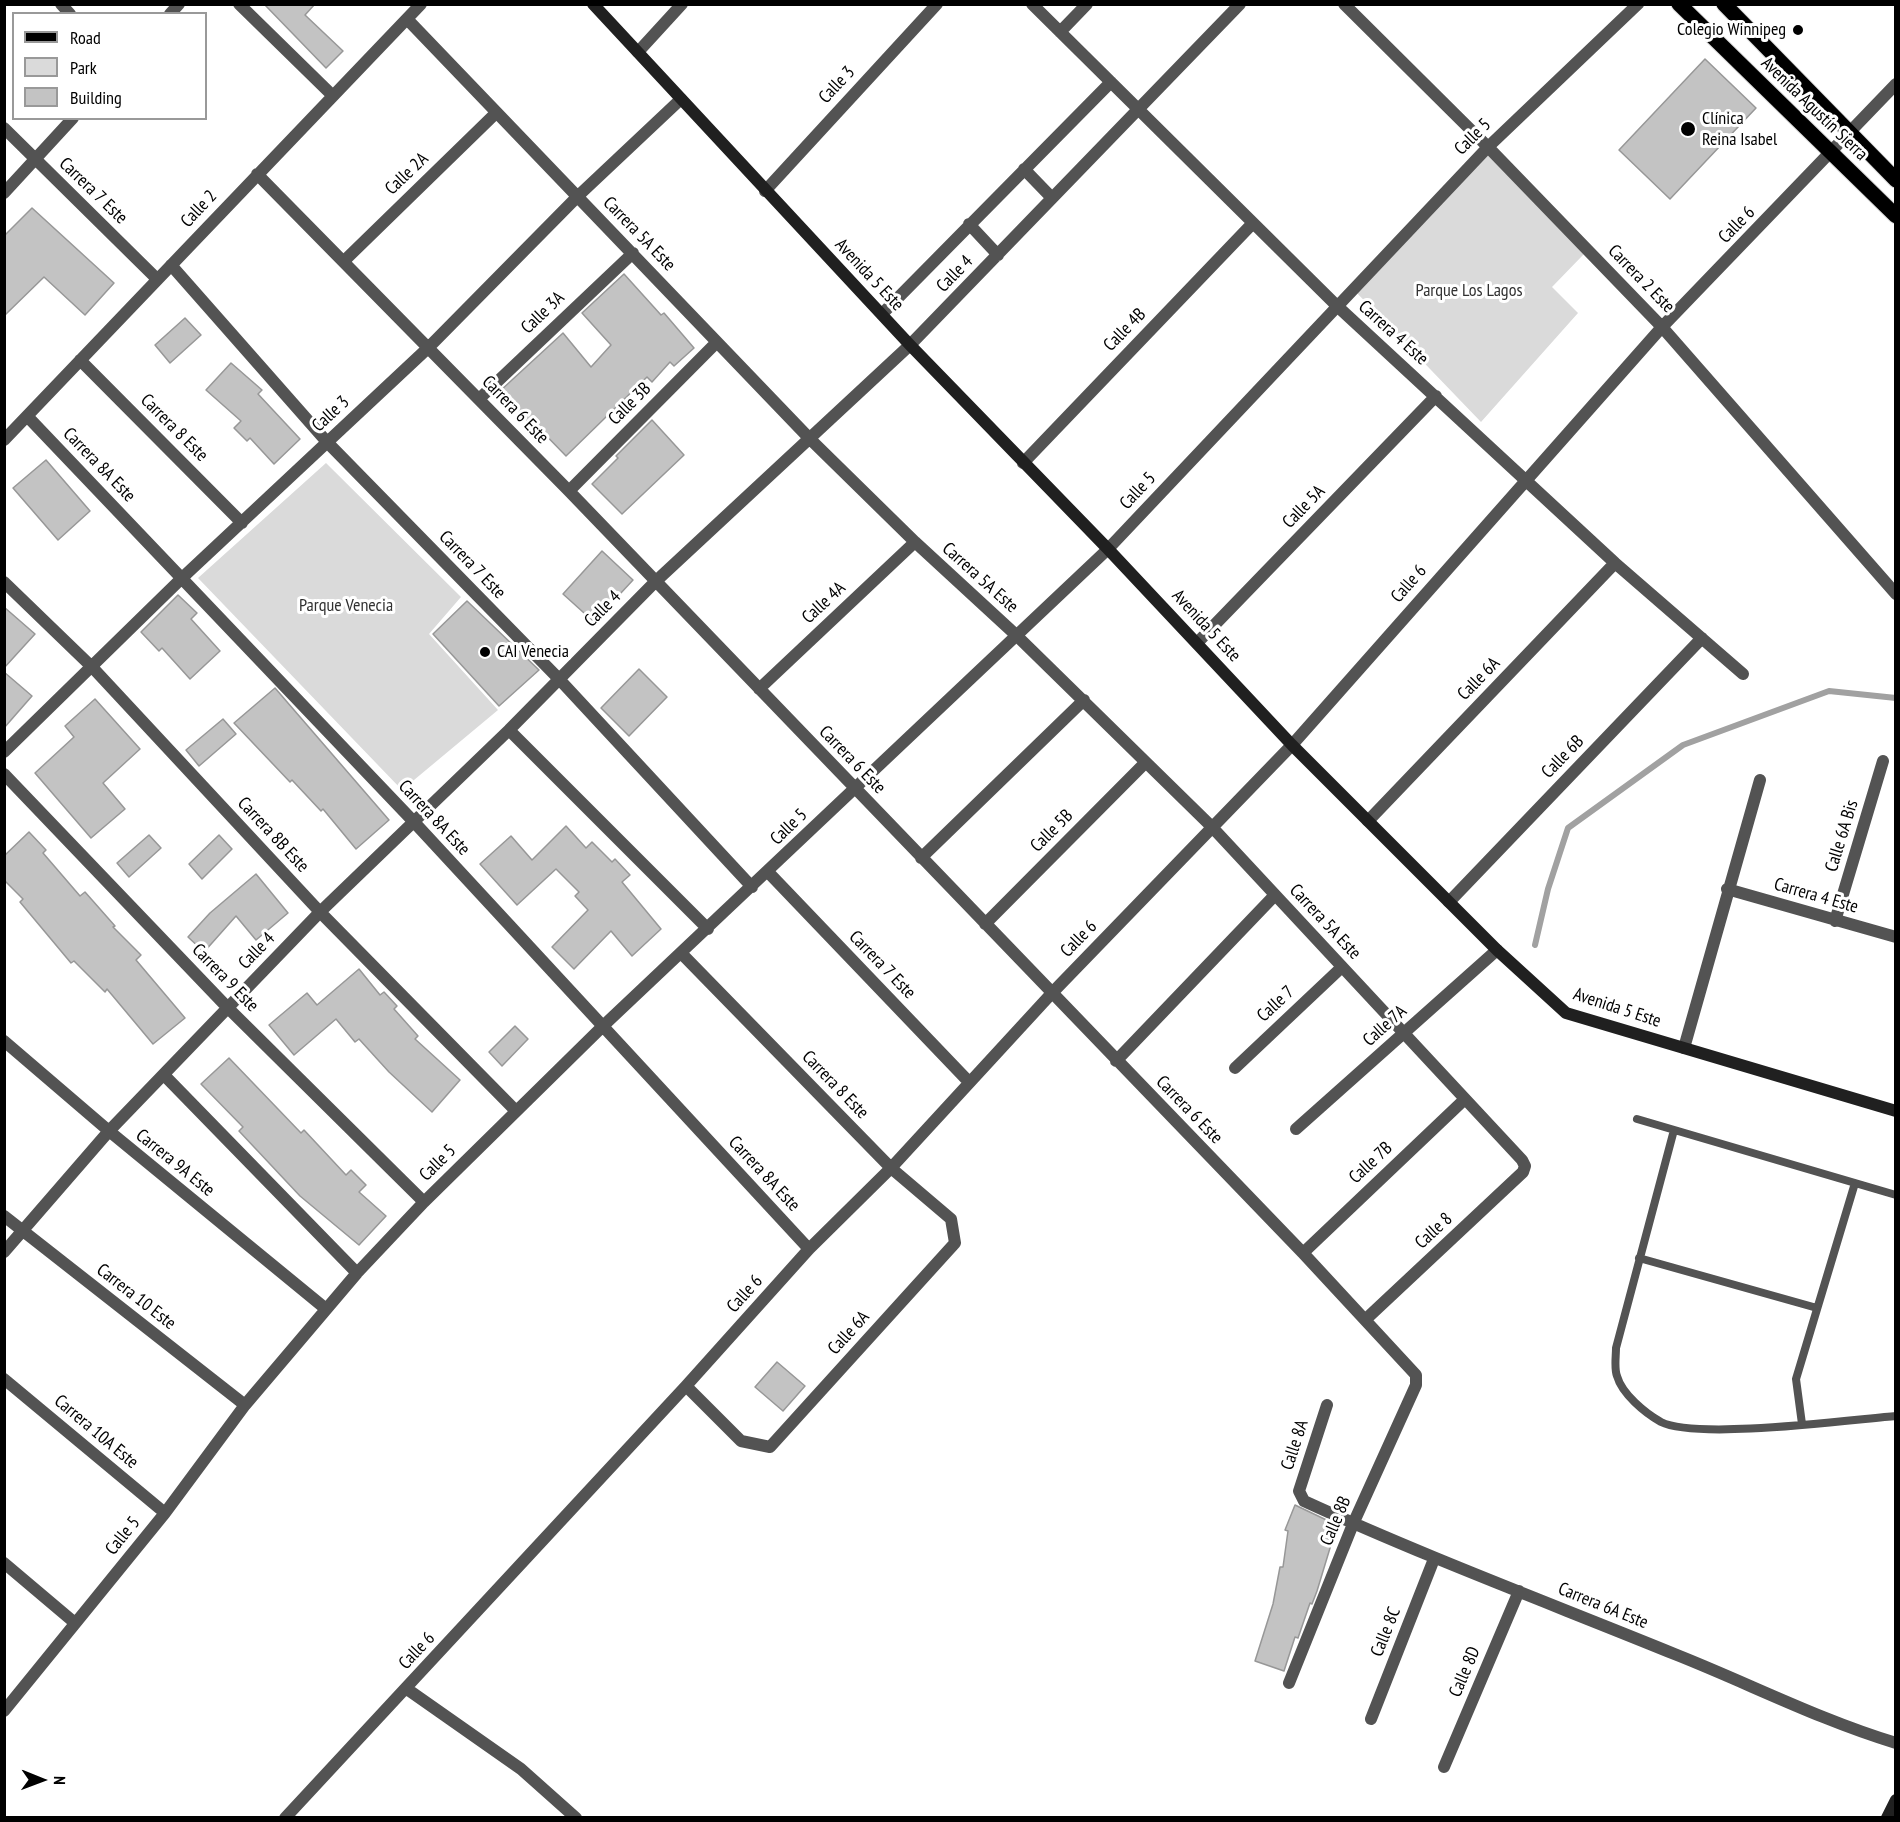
<!DOCTYPE html>
<html>
<head>
<meta charset="utf-8">
<style>
	body { margin:0 }
	#map { position:relative; width:1900px; height:1822px; overflow:hidden; background:#fff; font-family:"PT Sans Narrow",sans-serif }
	canvas { display:block }
	.frame { position:absolute; inset:0; border:6px solid #000; pointer-events:none }
	.legend { position:absolute; left:12px; top:12px; width:195px; height:108px; box-sizing:border-box; background:#fff; border:2px solid #999; margin:0; padding:8px 10px; list-style:none; font-size:18px; color:#000 }
	.legend li { display:flex; align-items:center; gap:12px; height:30px }
	.legend b { width:30px; border:2px solid #999 }
	.north { position:absolute; left:12px; top:1750px; width:60px; height:60px; -webkit-text-stroke:4px #fff; paint-order:stroke; rotate:91deg; font-size:16px; font-weight:700; line-height:24px; text-align:center; color:#000 }
	.north::after { content:''; display:block; margin:auto; width:21px; height:27px; background:#000; clip-path:polygon(50% 0,100% 100%,50% 72%,0 100%) }
</style>
</head>
<body>
<div id="map">
<canvas width="1900" height="1822"></canvas>
<div class="frame"></div>
<ul class="legend">
<li><b style="height:8px;background:#000"></b>Road</li>
<li><b style="height:16px;background:#dadada"></b>Park</li>
<li><b style="height:16px;background:#c3c3c3"></b>Building</li>
</ul>
<div class="north">N</div>
</div>
<script>
const context = document.querySelector('canvas').getContext('2d');
context.lineJoin = 'round';
function paint(path, color) {
  context.fillStyle = color;
  context.fill(path, 'evenodd');
}
function stroke(path, color, width, dash) {
  context.strokeStyle = color;
  context.lineWidth = width;
  context.lineCap = dash ? 'butt' : 'round';
  context.setLineDash(dash || []);
  context.stroke(path);
}
function write(font, color, halo, rows, align = 'center') {
  context.font = font + ' "PT Sans Narrow",sans-serif';
  context.lineWidth = 6;
  context.setLineDash([]);
  context.textBaseline = 'middle';
  context.strokeStyle = halo;
  context.fillStyle = color;
  for (const [text, x, y, turn = 0] of rows) {
    context.save();
    context.translate(x, y);
    context.rotate((+turn || 0) * Math.PI / 180);
    context.textAlign = isNaN(turn) ? turn : align;
    if (halo) context.strokeText(text, 0, 0);
    context.fillText(text, 0, 0);
    context.restore();
  }
}
paint(new Path2D(`
	M1488 154 1584 254 1552 287 1578 313 1481 422 1355 291Z
	M326 463 461 597 429 634 498 710 402 790 198 578Z`), '#dadada');
stroke(new Path2D(`
	M1535 945 1548 889 1568 828 1683 745 1829 691 1896 698`), '#a1a1a1', 6);
const building = new Path2D(`
	M264 4H315L305 15 343 51 326 68Z
	M1705 59 1756 108 1670 199 1619 150Z
	M32 208 114 283 85 315 44 277 4 316V236Z
	M624 274 661 315 664 313 694 348 674 366 670 362 652 382 647 377 566 456 531 420 528 422 500 391 563 333 591 367 611 345 582 313Z
	M185 318 201 335 170 363 155 345Z
	M231 363 262 390 258 394 300 439 274 464 250 438 247 441 234 428 241 421 206 390Z
	M652 420 684 455 622 514 592 484 618 458 616 456Z
	M46 460 90 511 58 540 13 488Z
	M602 551 633 580 594 622 563 594Z
	M178 595 197 613 191 619 220 651 190 679 162 648 159 651 141 632Z
	M467 601 539 670 499 706 433 634Z
	M4 607 35 634 4 668Z
	M639 669 667 697 629 736 601 708Z
	M4 672 32 696 4 728Z
	M275 688 389 820 356 849 323 809 321 811 292 780 290 782 234 723Z
	M95 699 140 749 103 783 125 809 91 838 35 773 74 737 65 726Z
	M223 719 236 734 199 766 186 750Z
	M566 826 586 848 592 842 612 862 615 859 630 875 622 882 661 929 632 956 611 931 574 969 552 947 588 910 575 896 579 892 556 869 517 905 480 864 511 836 532 860Z
	M29 832 46 850 43 853 80 896 85 892 115 926 113 927 141 955 136 960 185 1018 153 1044 107 989 105 992 74 961 71 963 20 902 23 899 4 880V856Z
	M149 835 161 848 129 877 117 863Z
	M219 835 232 849 202 879 189 864Z
	M256 874 288 913 256 940 236 916 204 952 188 937 210 913Z
	M359 969 380 995 384 992 397 1006 394 1009 418 1036 415 1039 460 1080 432 1112 389 1072 359 1039 355 1042 336 1019 294 1055 269 1025 307 993 317 1005Z
	M515 1026 528 1039 502 1066 489 1052Z
	M229 1058 301 1133 304 1130 346 1175 351 1170 366 1185 359 1192 386 1216 359 1245 300 1196 239 1131 243 1127 201 1084Z
	M777 1362 805 1386 783 1411 755 1387Z
	M1295 1505 1337 1525 1317 1591 1312 1604 1310 1603 1298 1638 1295 1637 1284 1671 1255 1661 1273 1604 1280 1567H1283L1288 1531 1285 1530Z`);
paint(building, '#c3c3c3');
stroke(building, '#979797', 1.5);
const primary = new Path2D(`
	M1679 4 1896 216
	M1724 4 1896 180`);
stroke(primary, '#dbdbdb', 17);
stroke(new Path2D(`
	M1637 1119 1896 1195
	M1674 1130 1616 1348C1616 1357 1614 1368 1617 1376 1622 1394 1645 1413 1661 1422 1697 1440 1849 1420 1896 1416
	M1639 1258 1817 1308
	M1802 1424 1796 1379 1855 1183`), '#535353', 8);
stroke(new Path2D(`
	M61 4 70 14
	M239 4 332 95
	M1032 4 1336 305 1615 563 1743 674
	M1344 4 1488 147 1662 327 1896 594
	M170 14 179 4
	M407 19 810 439 915 542 1016 635 1212 827 1522 1160 1525 1166 1523 1172 1365 1320
	M1060 32 1087 4
	M638 52 682 4
	M4 128 157 279
	M1024 169 1052 198
	M257 174 569 491 1303 1253 1416 1375V1385L1353 1524 1289 1683
	M765 191 937 4
	M4 193 73 118
	M969 224 998 255
	M344 261 496 113
	M171 265 327 442 559 679 752 887
	M882 314 1111 82
	M80 360 242 523
	M479 399 633 253
	M27 416 414 822 809 1249
	M4 440 421 4
	M1023 463 1253 223
	M569 491 717 342
	M4 582 93 668 320 912 516 1111
	M1197 643 1436 396
	M759 689 915 542
	M509 730 708 929
	M4 752 182 578 429 347 578 196 681 99
	M4 774 227 1007 424 1202
	M1368 821 1615 563
	M921 858 1084 700
	M768 872 969 1082
	M1727 889 1896 937
	M1449 902 1702 638
	M1835 921 1883 761
	M985 924 1145 763
	M682 954 891 1168 951 1219 955 1243 770 1447 741 1441 686 1386
	M4 1041 109 1131 326 1309
	M1684 1048 1760 780
	M1116 1061 1275 895
	M1235 1068 1342 967
	M164 1075 357 1273
	M1296 1129 1497 950
	M4 1216 245 1405
	M4 1252 109 1131 320 912 509 730 655 582 910 345 1240 4
	M1303 1253 1465 1099
	M4 1379 165 1513
	M1327 1405 1299 1491 1304 1501C1426 1557 1552 1604 1677 1655 1750 1684 1820 1720 1896 1743
	M4 1563 75 1623
	M407 1689 521 1769 576 1818
	M4 1711 165 1513 245 1405 357 1273 424 1202 602 1027 1108 549 1488 147 1638 4
	M1371 1719 1434 1559
	M1444 1767 1519 1591
	M285 1818 686 1386 809 1249 891 1168 1052 993 1292 745 1662 327 1896 84`), '#535353', 12);
stroke(new Path2D(`
	M593 4 910 345 1108 549 1292 745 1497 950 1566 1013 1896 1111
	M1887 1818 1896 1800`), '#202020', 12);
stroke(primary, '#000', 15);
for (const [x, y, r, color] of [
	[1798,30,6,"#000"],
	[1688,129,8,"#000"],
	[485,652,6,"#000"]
]) {
  const dot = new Path2D();
  dot.arc(x, y, r, 0, 2 * Math.PI);
  context.fillStyle = color;
  context.fill(dot);
  stroke(dot, '#fff', 2);
}
write('18px', '#000', '#fff', [
	["Colegio Winnipeg",1786,30,"right"],
	["Clínica",1702,119],
	["Reina Isabel",1702,140],
	["CAI Venecia",497,652]
], 'left');
write('18px', '#000', '#fff', [
	["Calle 3",837,85,-47],
	["Avenida Agustín Sierra",1814,109,44],
	["Calle 5",1473,137,-45],
	["Calle 2A",407,174,-44],
	["Carrera 7 Este",93,191,44],
	["Calle 2",199,209,-47],
	["Calle 6",1737,225,-46],
	["Carrera 5A Este",639,234,46],
	["Calle 4",955,274,-46],
	["Avenida 5 Este",869,275,47],
	["Carrera 2 Este",1641,279,46],
	["Calle 3A",543,313,-44],
	["Calle 4B",1125,330,-46],
	["Carrera 4 Este",1393,333,42],
	["Calle 3B",630,404,-45],
	["Carrera 6 Este",515,410,46],
	["Calle 3",331,414,-43],
	["Carrera 8 Este",174,428,45],
	["Carrera 8A Este",99,465,46],
	["Calle 5",1138,491,-47],
	["Calle 5A",1304,507,-46],
	["Carrera 7 Este",472,565,46],
	["Carrera 5A Este",980,578,42],
	["Calle 6",1409,584,-49],
	["Calle 4A",824,603,-43],
	["Calle 4",603,609,-45],
	["Avenida 5 Este",1206,626,47],
	["Calle 6A",1479,679,-46],
	["Calle 6B",1563,757,-46],
	["Carrera 6 Este",852,760,46],
	["Carrera 8A Este",434,818,47],
	["Calle 5",789,827,-44],
	["Calle 5B",1052,831,-45],
	["Carrera 8B Este",273,835,47],
	["Calle 6A Bis",1842,836,-73],
	["Carrera 4 Este",1816,896,16],
	["Carrera 5A Este",1325,922,47],
	["Calle 6",1079,939,-46],
	["Calle 4",257,951,-46],
	["Carrera 7 Este",882,965,46],
	["Carrera 9 Este",225,978,46],
	["Calle 7",1276,1004,-43],
	["Avenida 5 Este",1617,1008,18],
	["Calle 7A",1385,1026,-42],
	["Carrera 8 Este",835,1085,46],
	["Carrera 6 Este",1189,1110,46],
	["Carrera 9A Este",175,1163,39],
	["Calle 5",438,1163,-45],
	["Calle 7B",1371,1163,-43],
	["Carrera 8A Este",764,1174,47],
	["Calle 8",1434,1231,-43],
	["Calle 6",745,1294,-48],
	["Carrera 10 Este",136,1297,38],
	["Calle 6A",849,1333,-48],
	["Carrera 10A Este",96,1432,40],
	["Calle 8A",1295,1445,-72],
	["Calle 8B",1336,1521,-67],
	["Calle 5",123,1536,-51],
	["Carrera 6A Este",1603,1606,22],
	["Calle 8C",1386,1632,-68],
	["Calle 6",417,1651,-47],
	["Calle 8D",1465,1672,-67]
]);
write('18px', '#313131', '#fff', [
	["Parque Los Lagos",1469,291],
	["Parque Venecia",346,606]
]);
</script>
</body>
</html>
